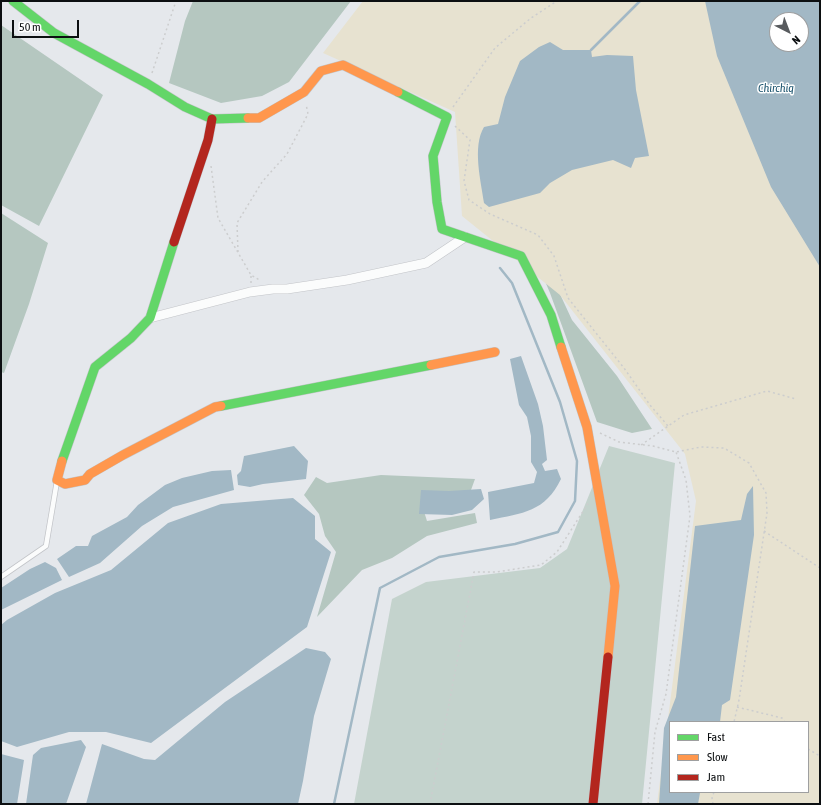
<!DOCTYPE html>
<html>
<head>
<meta charset="utf-8">
<style>
	body { margin:0 }
	#map { position:relative; width:821px; height:805px; overflow:hidden; background:#e5e8ec; font-family:"Asap Condensed",sans-serif }
	canvas { display:block }
	.frame { position:absolute; inset:0; border:2px solid #0c0f11; pointer-events:none }
	.legend { position:absolute; left:669px; top:721px; width:140px; height:72px; box-sizing:border-box; background:#fff; border:1px solid #9e9fa0; margin:0; padding:5px 7px; list-style:none; font-size:12px; color:#0c0f11 }
	.legend li { display:flex; align-items:center; gap:8px; height:20px }
	.legend b { width:20px; border:1px solid #9e9fa0 }
	.north { position:absolute; left:769px; top:12px; width:40px; height:40px; box-sizing:border-box; background:#fff; border:1px solid #9e9fa0; border-radius:50%; rotate:138deg; font-size:11px; font-weight:700; line-height:16px; text-align:center; color:#0c0f11 }
	.north::after { content:''; display:block; margin:auto; width:14px; height:18px; background:#585b5e; clip-path:polygon(50% 0,100% 100%,50% 72%,0 100%) }
	.scale { position:absolute; left:12px; top:20px; width:67px; height:18px; box-sizing:border-box; border:2px solid #0c0f11; border-top:0; padding-left:5px; font-size:12px; line-height:14px; white-space:nowrap; color:#0c0f11; -webkit-text-stroke:3px #fff; paint-order:stroke }
</style>
</head>
<body>
<div id="map">
<canvas width="821" height="805"></canvas>
<div class="frame"></div>
<ul class="legend">
<li><b style="height:5px;background:#63d668"></b>Fast</li>
<li><b style="height:5px;background:#ff974d"></b>Slow</li>
<li><b style="height:5px;background:#b3261e"></b>Jam</li>
</ul>
<div class="north">N</div>
<div class="scale">50 m</div>
</div>
<script>
const context = document.querySelector('canvas').getContext('2d');
context.lineJoin = 'round';
function paint(path, color) {
  context.fillStyle = color;
  context.fill(path, 'evenodd');
}
function stroke(path, color, width, dash) {
  context.strokeStyle = color;
  context.lineWidth = width;
  context.lineCap = dash ? 'butt' : 'round';
  context.setLineDash(dash || []);
  context.stroke(path);
}
function write(font, color, halo, rows, align = 'center') {
  context.font = font + ' "Asap Condensed",sans-serif';
  context.lineWidth = 3;
  context.setLineDash([]);
  context.textBaseline = 'middle';
  context.strokeStyle = halo;
  context.fillStyle = color;
  for (const [text, x, y, turn = 0] of rows) {
    context.save();
    context.translate(x, y);
    context.rotate((+turn || 0) * Math.PI / 180);
    context.textAlign = isNaN(turn) ? turn : align;
    if (halo) context.strokeText(text, 0, 0);
    context.fillText(text, 0, 0);
    context.restore();
  }
}
paint(new Path2D(`
	M609 446 675 463 642 804H354L392 599 426 582 540 568 567 549Z`), '#c4d3cd');
paint(new Path2D(`
	M193 1H351L289 82 262 96 221 103 169 83 185 21Z
	M1 25 103 95 39 226 1 205Z
	M1 213 48 243 29 304 4 373 1 372Z
	M540 251 572 320 617 376 652 429 632 433 597 422 550 293 533 253Z
	M381 475 475 479 471 490 421 502 427 521 475 513 477 523 427 536 392 558 362 570 317 617 336 552 325 536 319 514 304 495 316 477 327 483Z`), '#b5c7c0');
paint(new Path2D(`
	M363 1H820V804H657L696 501 685 454 560 295 462 216 455 112 323 53ZM777 20H801V44H777ZM670 722H808V792H670Z`), '#e7e2d0');
paint(new Path2D(`
	M705 1H820V267L771 187 717 56ZM777 20H801V44H777Z
	M550 42 563 50H591L592 57 607 55 633 56 636 90 649 156 635 158 631 168 613 160 572 170 550 183 540 193 489 207 484 203C481 181 472 147 484 127L498 124 505 97 520 61 539 47Z
	M521 356 538 404 543 426 547 460 542 464 545 471 557 469 561 479C545 512 523 513 490 520L488 492 534 483 537 472 531 462V436L527 417 519 405 510 359Z
	M294 446 308 461 306 479 263 484 250 487 238 485 237 475 241 471 244 456Z
	M231 470 234 490 173 507 142 526 100 563 69 577 57 559 76 546H88L92 536 127 517 138 505 165 485 182 478 212 471Z
	M753 486 754 535 730 700 722 705 720 722H670V792L700 793 698 804H659L664 728 676 697 695 526 741 520 747 494Z
	M481 489 484 499 472 510 452 515 419 514 421 490 449 491Z
	M293 498 315 516V539L331 552 307 627 151 743 106 732H69L17 747 1 741V625L7 620 55 593 111 570 168 523 221 504Z
	M45 562 56 568 62 580 1 610V588L30 569Z
	M306 648 325 652 331 659 314 716 303 781 298 804H86L102 744 144 759 155 760 225 702Z
	M81 740 86 747 66 804H26L33 755 41 748Z
	M1 754 24 760 17 804H1Z`), '#a2b8c5');
stroke(new Path2D(`
	M591 50 640 1
	M334 804 380 588 439 557 515 544 558 532 575 501 577 461 560 402 512 283 500 268`), '#a2b8c5', 2.5);
const lane = new Path2D(`
	M1 577 46 546 57 481`);
const street = new Path2D(`
	M150 318 250 292 273 289H287L347 280 426 263 465 237`);
const fast = new Path2D(`
	M13 1 54 33 148 84 185 107 212 119 248 118
	M398 92 447 117 433 156 437 202 442 229 521 256 551 315 561 347
	M221 406 431 365
	M62 461 95 367 131 338 150 318 174 242`);
const slow = new Path2D(`
	M248 118H259L304 92 321 71 343 65 398 92
	M561 347 587 427 615 586 608 657
	M431 365 495 352
	M62 461 57 480 65 484 85 480 90 474 123 455 215 407 221 406`);
const jam = new Path2D(`
	M174 242 208 140 212 119
	M593 804 608 657`);
stroke(lane, '#c2c4c8', 6);
stroke(street, '#c2c4c8', 10);
stroke(fast, '#c2c4c8', 10);
stroke(slow, '#c2c4c8', 10);
stroke(jam, '#c2c4c8', 10);
stroke(new Path2D(`
	M152 73 176 1
	M453 107 495 48 531 18 557 1
	M455 126 470 140 464 181 469 200 490 214 538 235 554 256 568 298 624 368 650 405 668 426
	M211 166 218 218 251 275 261 281
	M238 252 237 223 262 182 287 154 308 114 306 104
	M251 283V275
	M600 433 619 442 653 446 676 452 701 447 724 448 749 463 766 493 767 513 739 700 734 722
	M641 445 684 415 767 391 796 399
	M764 531 820 568
	M737 707 782 718 785 722
	M808 749 820 756
	M430 804 474 572H496L541 565 557 552 589 502
	M648 804 655 732 666 694 690 516 686 480 676 452
	M713 804 712 798 714 792`), '#cccdce', 1.5, [2, 3]);
stroke(lane, '#fbfcfc', 4.5);
stroke(street, '#fbfcfc', 9);
stroke(fast, '#63d668', 9);
stroke(slow, '#ff974d', 9);
stroke(jam, '#b3261e', 9);
write('italic 12px', '#205771', '#fff', [
	["Chirchiq",776,88]
]);
</script>
</body>
</html>
